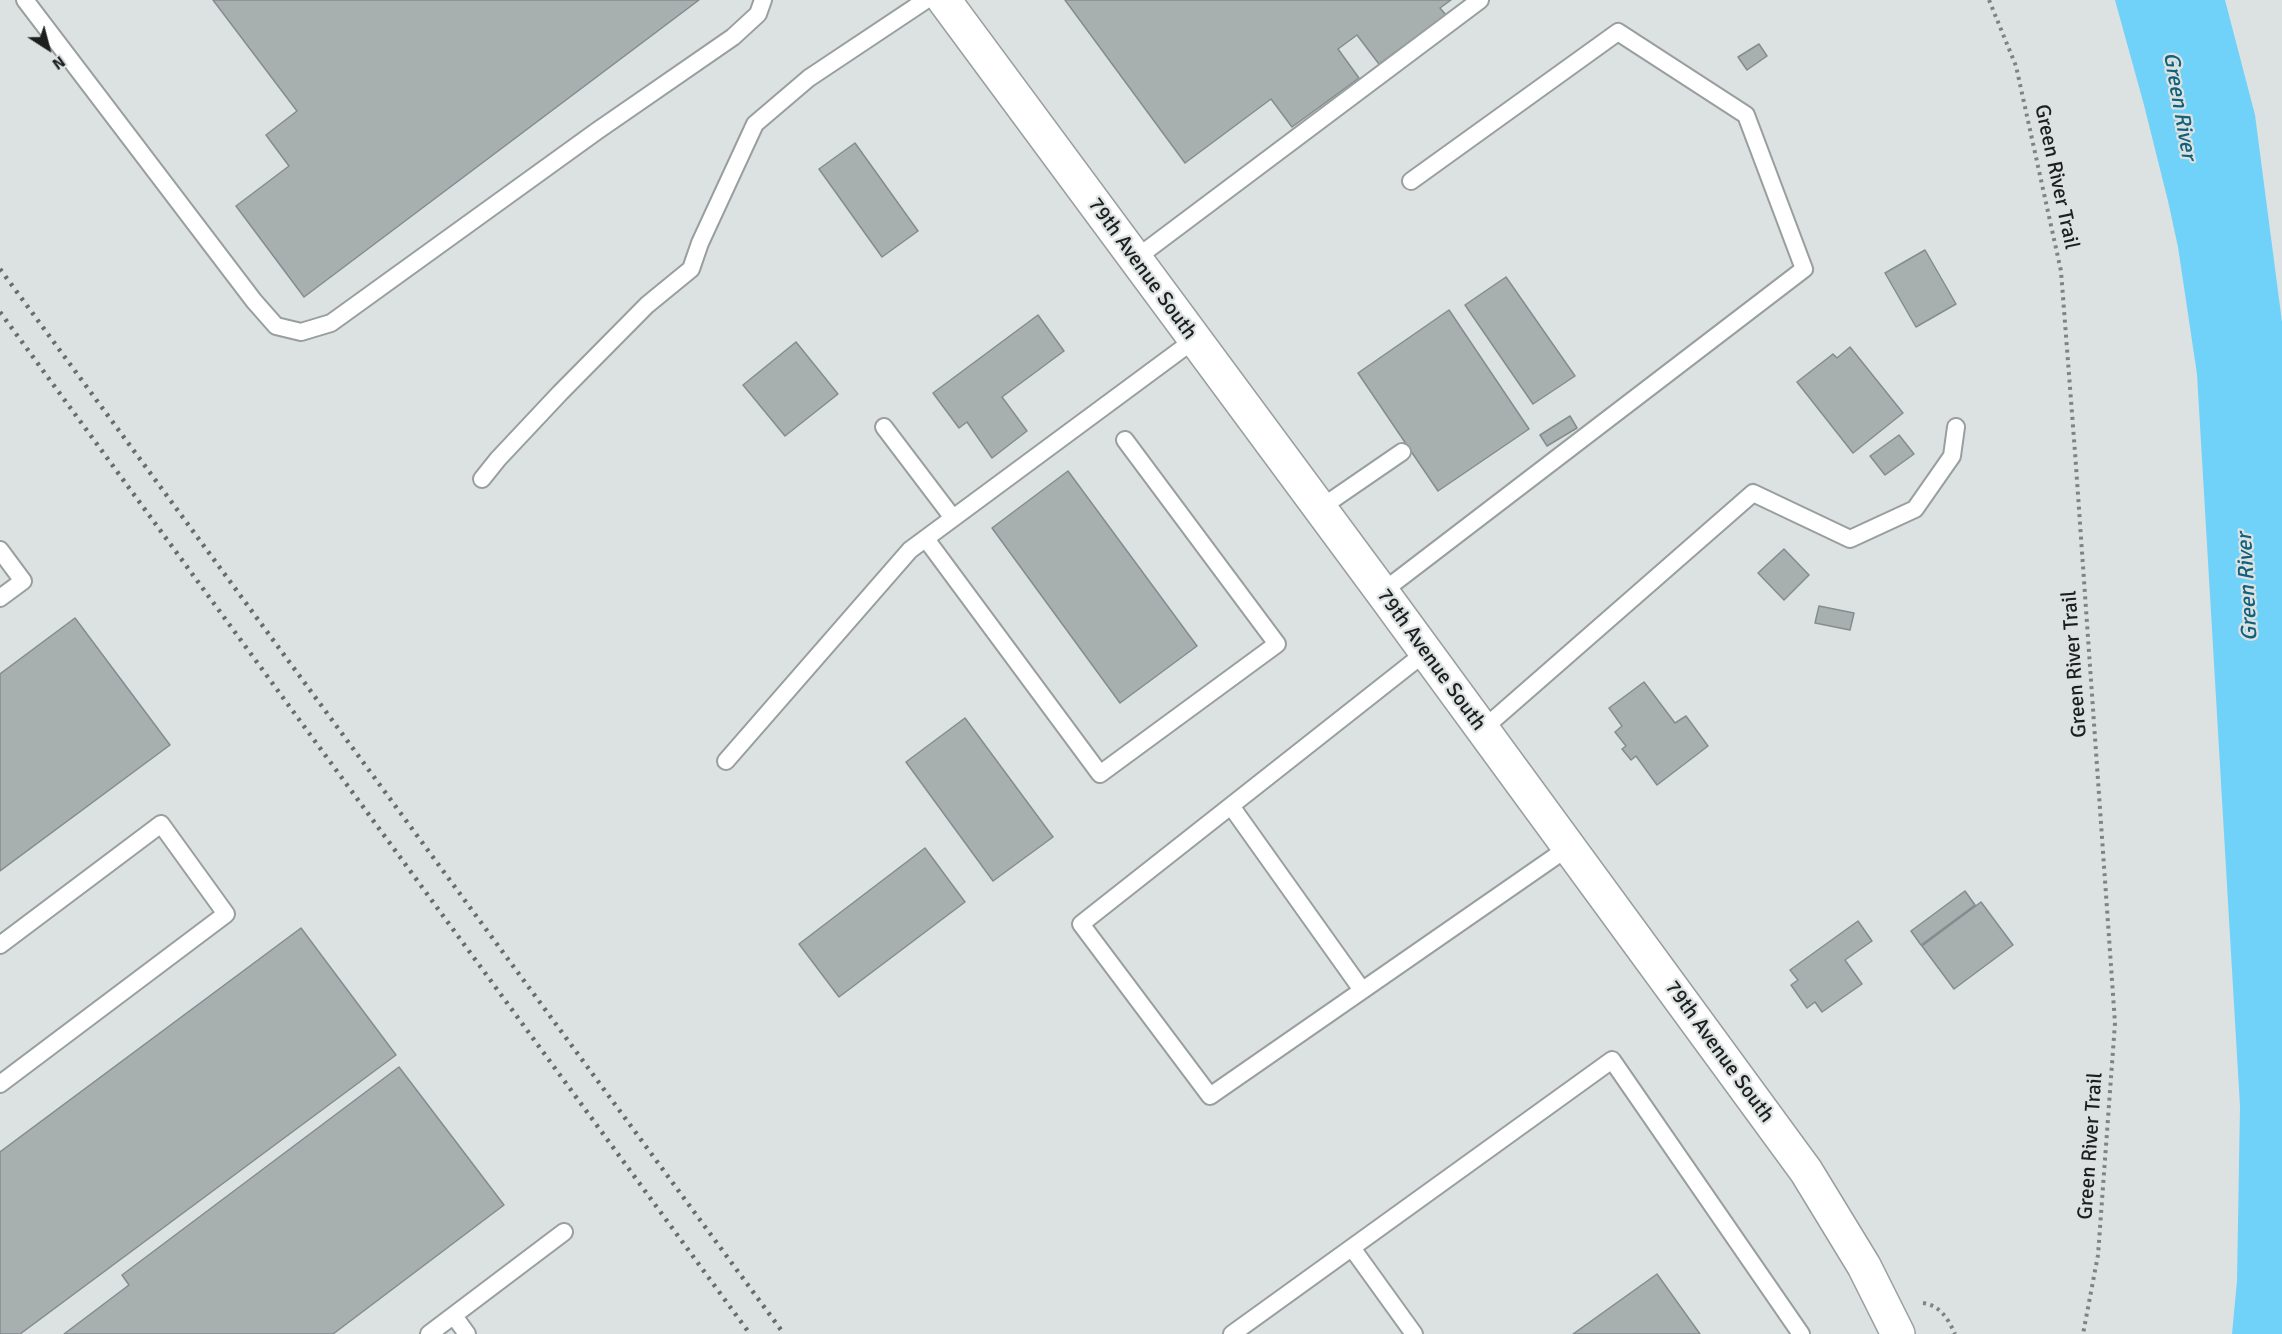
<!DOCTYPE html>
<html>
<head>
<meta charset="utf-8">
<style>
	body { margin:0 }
	#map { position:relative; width:2282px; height:1334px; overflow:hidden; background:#dbe2e1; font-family:Signika,sans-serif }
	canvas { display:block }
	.north { position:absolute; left:18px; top:18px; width:60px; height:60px; -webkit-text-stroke:4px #dbe2e1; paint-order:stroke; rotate:144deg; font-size:16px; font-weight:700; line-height:24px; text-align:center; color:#1c1f1e }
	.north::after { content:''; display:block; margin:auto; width:21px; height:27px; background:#1c1f1e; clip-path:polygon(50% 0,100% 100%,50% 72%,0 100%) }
</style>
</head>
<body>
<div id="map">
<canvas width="2282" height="1334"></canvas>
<div class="north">N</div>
</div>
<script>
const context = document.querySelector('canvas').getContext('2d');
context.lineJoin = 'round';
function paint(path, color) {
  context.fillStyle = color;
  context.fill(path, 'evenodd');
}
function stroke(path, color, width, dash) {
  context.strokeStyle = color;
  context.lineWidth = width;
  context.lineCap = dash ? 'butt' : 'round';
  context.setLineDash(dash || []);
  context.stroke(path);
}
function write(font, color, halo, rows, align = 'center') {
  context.font = font + ' Signika,sans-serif';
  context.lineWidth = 4.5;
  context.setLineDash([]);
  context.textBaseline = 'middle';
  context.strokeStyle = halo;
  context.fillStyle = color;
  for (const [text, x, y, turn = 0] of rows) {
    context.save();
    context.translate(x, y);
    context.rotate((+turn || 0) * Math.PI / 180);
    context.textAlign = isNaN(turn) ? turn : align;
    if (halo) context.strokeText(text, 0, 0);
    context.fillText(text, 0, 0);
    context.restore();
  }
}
paint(new Path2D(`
	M2115 0H2225L2255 115 2282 322V1334H2232L2237 1281 2240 1106 2197 374 2178 247 2168 201 2144 105Z`), '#70d1f9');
const building = new Path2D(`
	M213 0H699L304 297 236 206 289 166 266 135 297 111Z
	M1065 0H1451L1440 8 1446 15 1379 64 1357 35 1338 49 1359 78 1292 127 1271 99 1185 163Z
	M1759 44 1767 56 1747 70 1738 57Z
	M855 143 918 231 882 257 819 169Z
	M1925 250 1956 304 1916 327 1885 273Z
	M1506 277 1575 376 1533 404 1465 305Z
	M1449 310 1529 429 1438 491 1358 373Z
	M1038 315 1064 351 1002 397 1027 431 992 458 967 422 959 428 933 393Z
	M796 342 838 394 785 436 743 385Z
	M1850 347 1903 413 1853 453 1797 382 1833 354 1837 358Z
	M1570 416 1577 428 1547 446 1540 435Z
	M1899 435 1914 454 1885 475 1870 456Z
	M1068 471 1197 646 1120 703 992 528Z
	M1784 549 1809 575 1784 600 1758 573Z
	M1819 606 1854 613 1850 630 1815 623Z
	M75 618 170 745 0 871V674Z
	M1644 682 1675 723 1686 716 1708 746 1657 785 1636 756 1631 760 1622 749 1626 746 1615 732 1622 726 1609 708Z
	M965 718 1053 837 993 881 906 762Z
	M925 848 965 902 839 997 799 944Z
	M1965 891 1975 905 1921 945 1911 931Z
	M1981 902 2013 945 1954 989 1922 946Z
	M1858 921 1872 941 1845 960 1862 984 1822 1012 1815 1002 1807 1008 1791 985 1798 980 1790 970Z
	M301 928 396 1055 20 1334H0V1152Z
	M399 1067 504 1205 333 1334H64L129 1285 122 1275Z
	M1657 1274 1700 1334H1573Z`);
paint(building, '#a8afaf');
stroke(building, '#858c8d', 1.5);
const lane = new Path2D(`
	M25 0 254 301 276 326 301 332 331 323 597 131 733 37 758 14 763 0
	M1135 259 1480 0
	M884 427 953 518
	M482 479 498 459 560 393 647 305 691 269 700 243 755 124 809 78 926 0
	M1319 509 1402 452
	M926 539 1100 774 1277 644 1125 440
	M0 550 23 581 0 598
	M1382 592 1804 269 1746 115 1618 32 1411 181
	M1426 652 1081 924 1210 1096 1569 847
	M1483 729 1753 493 1850 539 1915 509 1952 456 1956 427
	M726 761 910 550 1194 340
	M1231 806 1362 990
	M0 945 161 824 226 914 0 1084
	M1352 1248 1414 1334
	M454 1316 467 1334
	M429 1334 564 1232
	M1232 1334 1612 1060 1801 1334`);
const street = new Path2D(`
	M944 0 1382 592 1806 1171 1864 1266 1898 1334`);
stroke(lane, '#989f9e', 20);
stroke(street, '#989f9e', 36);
stroke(new Path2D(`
	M1989 0 2016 66 2061 271 2075 452 2115 1023 2098 1255 2083 1334
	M1923 1303C1941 1306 1948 1319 1955 1334`), '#7e8483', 4, [3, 4.5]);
stroke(lane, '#fff', 16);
stroke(street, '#fff', 33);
stroke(new Path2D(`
	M0 269 784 1334
	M0 312 750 1334`), '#686d6c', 4.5, [3, 6]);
write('21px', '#1c1f1e', '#dbe2e1', [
	["Green River Trail",2056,177,78],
	["79th Avenue South",1142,269,54],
	["79th Avenue South",1431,660,54],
	["Green River Trail",2075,664,-94],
	["79th Avenue South",1719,1052,54],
	["Green River Trail",2091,1146,-86]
]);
write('italic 22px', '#12607b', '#dbe2e1', [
	["Green River",2179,106,80],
	["Green River",2248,587,-93]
]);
</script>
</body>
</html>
